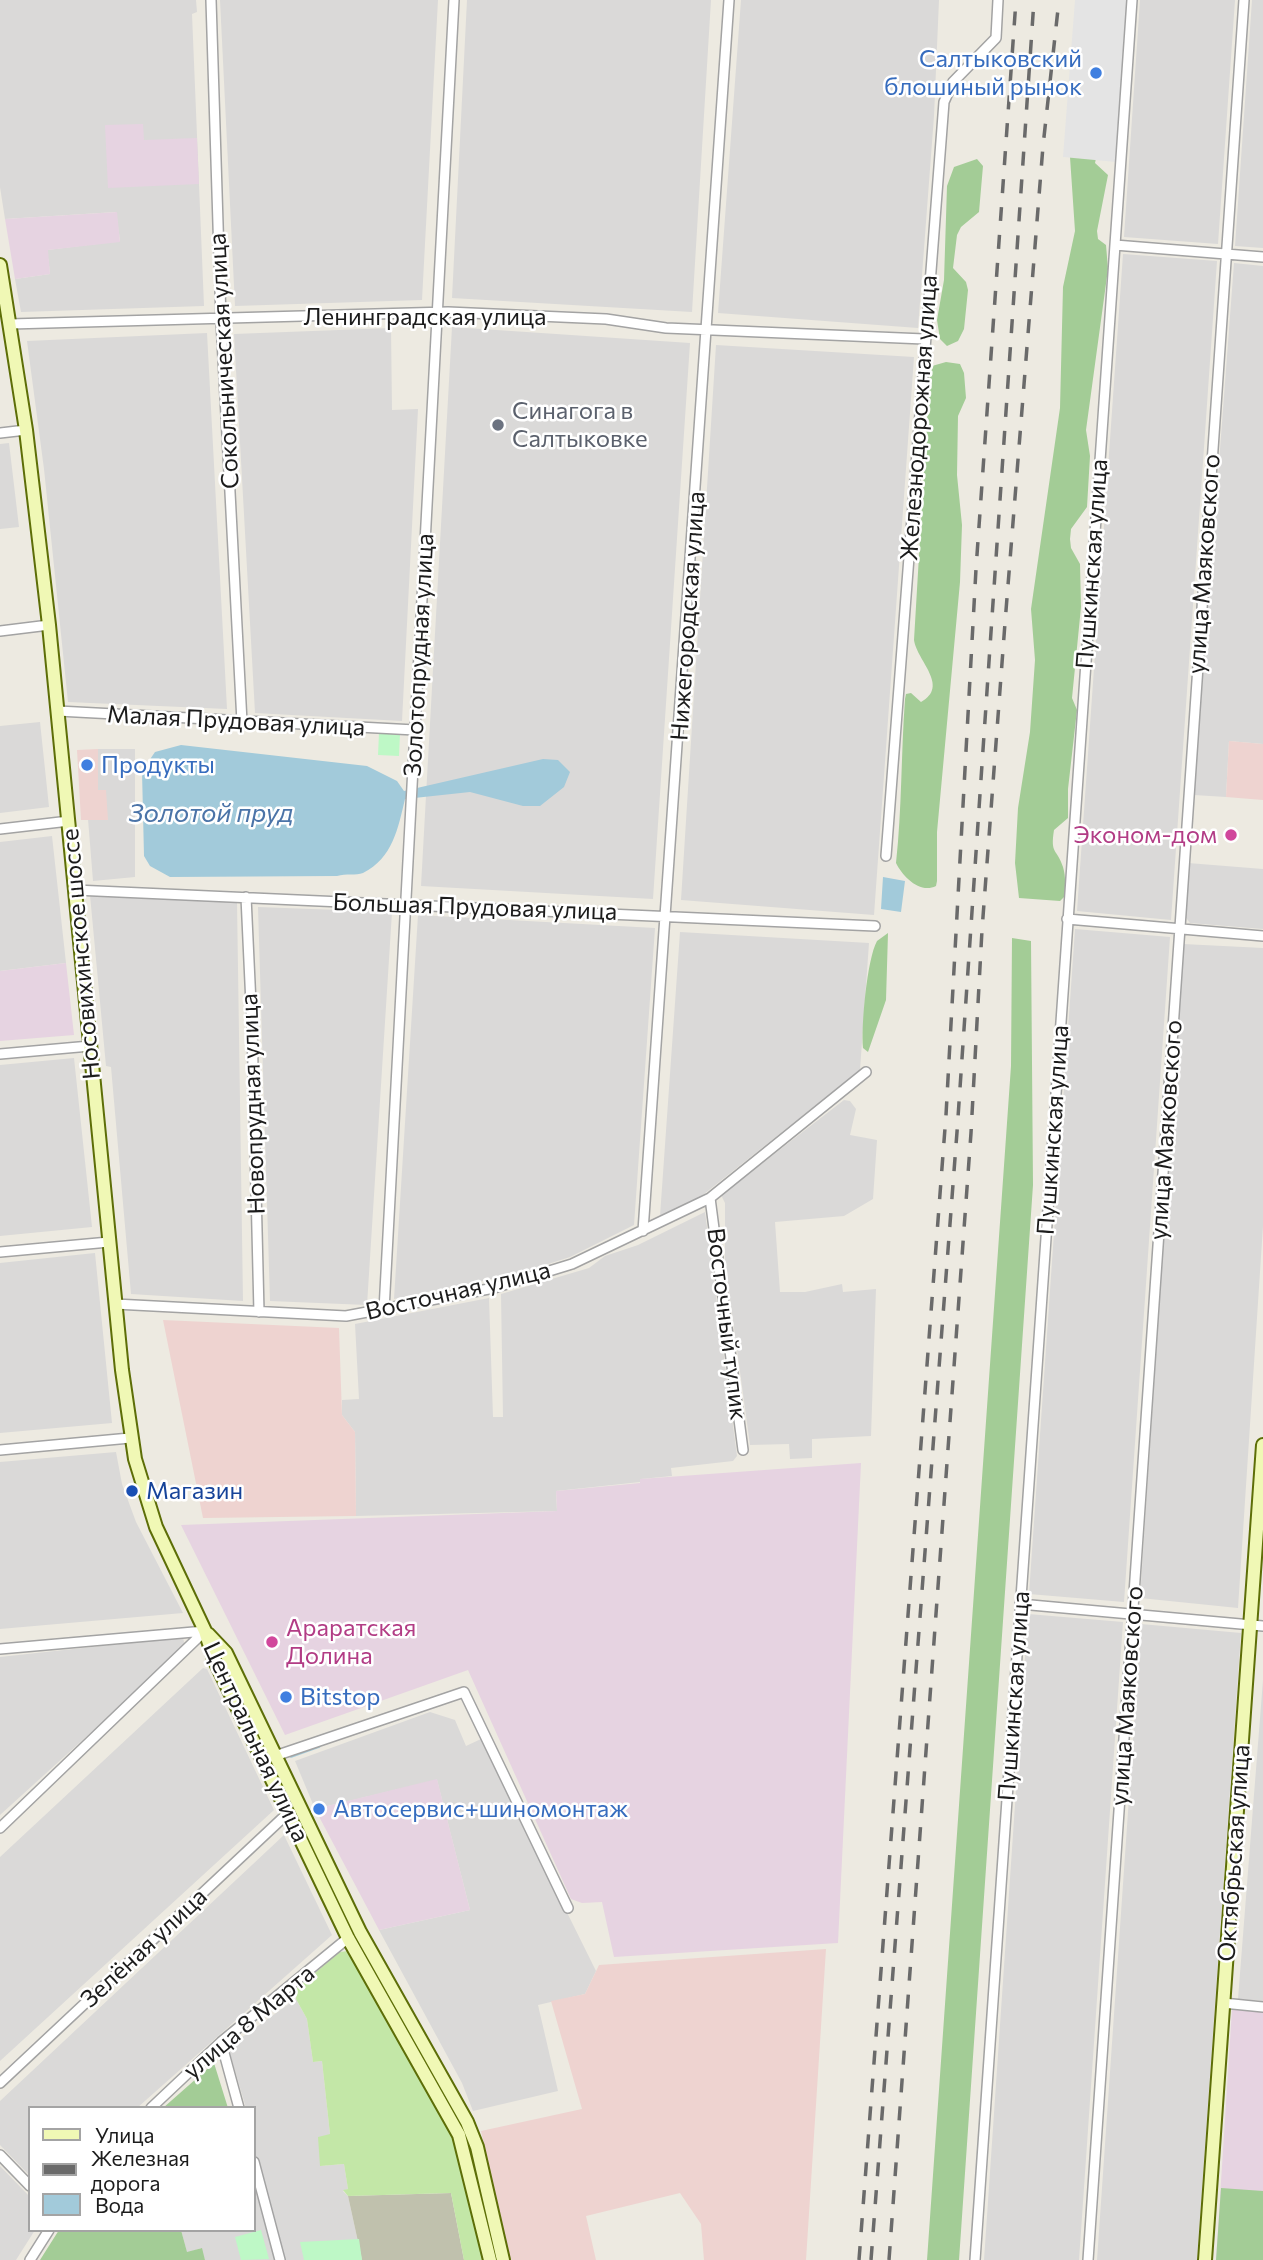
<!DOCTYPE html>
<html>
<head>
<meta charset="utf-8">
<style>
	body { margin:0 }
	#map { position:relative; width:1263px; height:2260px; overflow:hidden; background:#edeae1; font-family:Commissioner,sans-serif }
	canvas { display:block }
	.legend { position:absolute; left:28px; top:2106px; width:228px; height:126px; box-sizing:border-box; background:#fff; border:2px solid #a4a4a4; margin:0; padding:9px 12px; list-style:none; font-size:21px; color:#1c1c1c }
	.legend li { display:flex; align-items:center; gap:14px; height:35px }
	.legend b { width:35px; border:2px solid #a4a4a4 }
</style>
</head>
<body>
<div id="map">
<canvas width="1263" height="2260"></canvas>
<ul class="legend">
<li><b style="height:9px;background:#f0f8b5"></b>Улица</li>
<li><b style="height:9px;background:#6a6a6a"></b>Железная дорога</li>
<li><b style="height:19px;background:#a2cada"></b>Вода</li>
</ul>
</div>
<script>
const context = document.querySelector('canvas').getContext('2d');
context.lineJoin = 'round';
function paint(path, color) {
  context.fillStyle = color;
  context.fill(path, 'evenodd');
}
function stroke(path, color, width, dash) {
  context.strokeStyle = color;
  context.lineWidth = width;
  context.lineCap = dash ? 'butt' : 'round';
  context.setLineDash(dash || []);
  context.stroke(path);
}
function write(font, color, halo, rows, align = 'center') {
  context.font = font + ' Commissioner,sans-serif';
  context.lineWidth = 5;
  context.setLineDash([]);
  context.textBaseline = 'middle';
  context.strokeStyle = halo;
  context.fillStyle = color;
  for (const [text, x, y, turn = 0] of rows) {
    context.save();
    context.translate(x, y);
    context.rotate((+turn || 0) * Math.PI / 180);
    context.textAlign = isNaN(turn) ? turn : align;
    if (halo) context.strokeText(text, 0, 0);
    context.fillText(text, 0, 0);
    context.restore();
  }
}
paint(new Path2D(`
	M0 0H196L197 12 192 14 204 306 21 312 15 279 50 274 47 250 120 241 116 212 5 219 0 187Z
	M220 0H438L422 300 235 306Z
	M467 0H711L692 312 452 298Z
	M741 0H939L934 116 918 328 718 313Z
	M1140 0H1235L1218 244 1124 237Z
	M1252 0H1263V248L1235 246Z
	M1123 254 1217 261 1171 920 1077 911Z
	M1234 263 1263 266V744L1229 741 1226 797 1194 795Z
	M452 327 690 343 653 899 421 886Z
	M391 328 392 410 418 409 402 721 255 713 234 334Z
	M207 333 227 709 68 702 44 469 27 341Z
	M716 345 914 357 874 915 681 900Z
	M9 443 19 527 0 529V444Z
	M40 722 49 807 0 813V726Z
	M98 749H135V877L93 881 88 819 108 820 98 790Z
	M52 836 66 963 0 971V842Z
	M1188 863 1263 869V929L1190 923 1184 915Z
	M90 895 237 902 243 1301 131 1294 111 1067 106 1066Z
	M258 907 392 912 367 1305 270 1301Z
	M418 915 655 928 634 1225 570 1257 517 1274 394 1299Z
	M1075 929 1170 937 1124 1602 1029 1594Z
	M680 932 869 943 860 1070 699 1198 660 1216Z
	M1183 944 1263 948V1226L1238 1608 1140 1598Z
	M74 1058 92 1227 0 1236V1065Z
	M844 1100 850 1101 856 1109 850 1135 877 1140 873 1199 844 1216 775 1222 780 1292H805L842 1284 843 1292 876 1289 871 1436 812 1439V1458L790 1459 789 1444 750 1445 725 1262V1203L721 1195Z
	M705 1212 737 1456 733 1461 671 1468 672 1476 641 1479 640 1482 556 1491 557 1511 356 1516 355 1432 342 1415V1400L359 1399 355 1324 489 1298 493 1417H503L501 1294 589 1268 605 1256 638 1245Z
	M95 1253 112 1423 0 1433V1263Z
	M116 1452 122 1484 136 1522 183 1613 0 1629V1462Z
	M1028 1614 1123 1622 1079 2260H984Z
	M1141 1624 1241 1633 1197 2260H1097Z
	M183 1637 185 1647 0 1815V1657Z
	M203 1668 207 1669 274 1810 0 2061V1857Z
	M1263 1680V2001L1238 1999Z
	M430 1712 455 1720 466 1746 481 1739 596 1971 585 1994 538 2005 558 2091 473 2111 462 2083 379 1930 470 1910 437 1780 315 1809 295 1761Z
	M284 1835 332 1935 137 2108H30V2176L0 2145V2101Z
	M296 1999 307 2019 313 2062 322 2061 330 2134 320 2166 344 2164 348 2189 343 2191 348 2196 362 2260H205L201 2248 187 2253 181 2230H254V2108H246L228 2047Z
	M0 2166 30 2197V2230H35L16 2260H0Z`), '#dad9d8');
paint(new Path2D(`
	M1229 741 1263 744V800L1226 797Z
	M98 749V790H106L108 820H81L77 750Z
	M163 1320 339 1328 342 1415 355 1432 356 1516 203 1518Z
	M826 1949 806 2260H704L701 2224 680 2193 586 2216 596 2260H510L481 2131 582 2109 551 2001 585 1994 599 1965Z`), '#eed3d0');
paint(new Path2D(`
	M143 124 144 140 197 138 199 184 108 188 105 125Z
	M117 212 120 242 48 250 50 274 15 279 5 219Z
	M66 963 74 1035 0 1041V971Z
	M861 1463 838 1943 614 1957 602 1902 582 1903 571 1899 468 1670 285 1735 181 1525 557 1511 556 1491 640 1483V1479Z
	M437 1779 470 1910 379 1930 315 1809Z
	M1232 2009 1263 2012V2260H1216Z`), '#e6d3e1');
paint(new Path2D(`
	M451 2193 464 2260H362L348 2196Z`), '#c0c1ad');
paint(new Path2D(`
	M348 1951 355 1955 457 2137 487 2260H464L451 2193 348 2196 343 2190 348 2189 344 2164 320 2166 318 2137 330 2134 322 2061 313 2062 307 2019 296 1999 297 1988 340 1952Z`), '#c3e7a7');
paint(new Path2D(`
	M1097 154 1095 163 1108 175 1097 231 1098 239 1106 245 1108 269 1086 430 1090 456 1087 507 1071 529 1070 539 1071 548 1080 564 1081 607 1072 698 1077 710 1068 789V818L1054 830C1050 855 1057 848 1063 867 1066 877 1065 886 1065 896L1060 901 1019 898 1015 863 1018 808 1030 732 1035 660 1031 609 1060 408 1063 287 1075 231 1070 157Z
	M977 159 983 166 979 212 961 227 957 235 953 268 966 282 968 290 964 329 958 341 947 346 940 339 937 320 944 280 947 186 954 167Z
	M946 362 960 364 964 373 966 398 958 416 957 475 962 525 960 582 937 832V881L936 886C920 894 903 877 896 863 902 809 901 754 905 699L906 694 911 693 921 702C950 686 917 661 914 640L930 370 932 366Z
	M888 933 886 1000 868 1052 863 1048C861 1026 867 959 877 941Z
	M1012 938 1031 941 1033 1185 959 2260H927L1011 1066Z
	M214 2063 228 2108H163Z
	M1221 2188 1263 2191V2260H1216Z
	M59 2230H181L187 2252 202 2248 205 2260H40Z`), '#a3cc96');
paint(new Path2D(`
	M379 733 400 734 399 756 378 755Z
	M261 2230 269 2259 241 2260 235 2237Z
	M359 2239 362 2260H304L300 2242Z`), '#bef8c6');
paint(new Path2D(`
	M1075 0H1128L1116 162 1063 157Z`), '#e4e4e4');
paint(new Path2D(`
	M181 745 367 766 397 781 404 791 543 759 558 760 570 772 564 787 540 806H523L470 792 405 799C398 828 393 858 363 873 356 876 346 873 337 876L170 877 150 866 144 856 142 771 155 752Z
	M883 877 905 881 901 912 881 909Z`), '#a2cada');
stroke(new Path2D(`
	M291 1756 319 1746`), '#a2cada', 3.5);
const street = new Path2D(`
	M211 0 221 320 242 722
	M1115 245 1263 257
	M10 324 448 312 606 319 666 328 924 339
	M0 433 26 430
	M0 631 49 625
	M58 711 415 730
	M0 829 69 821
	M886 856 944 102 953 82 996 38 998 0
	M75 890 875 926
	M246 897 252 1026 259 1312
	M1067 919 1263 936
	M0 1054 90 1046
	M710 1198 743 1450
	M643 1231 729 0
	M0 1252 109 1242
	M115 1304 346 1316 494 1288 572 1264 710 1198 866 1072
	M384 1310 454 0
	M0 1450 130 1438
	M1020 1604 1263 1626
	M0 1649 205 1631
	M275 1756 464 1692 568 1908
	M0 1828 205 1631
	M1223 2003 1263 2007
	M221 2042 239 2108
	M0 2083 288 1813
	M151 2108 221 2042 348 1938
	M0 2155 30 2186
	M254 2162 280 2260
	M30 2260 49 2230
	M975 2260 1132 0
	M1088 2260 1244 0`);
const secondary = new Path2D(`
	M0 265 26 430 49 625 122 1370 135 1459 156 1527 205 1631 214 1659 348 1938 459 2135 490 2260
	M208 1634 226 1653 360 1932 467 2122 477 2147 503 2260
	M1205 2260 1263 1445`);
stroke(street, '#a3a3a3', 12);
stroke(secondary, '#5d6e07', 16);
stroke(street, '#fff', 9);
stroke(secondary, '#f0f8b5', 12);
stroke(new Path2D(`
	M859 2260 946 1115 976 569 1016 0
	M871 2260 957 1132 1034 0
	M889 2260 971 1133 982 930 1005 623 1043 146 1059 0`), '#6a6a6a', 3.5, [14, 14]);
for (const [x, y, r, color] of [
	[1096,73,7,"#3f7fe0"],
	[498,425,7,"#6b7280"],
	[87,765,7,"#3f7fe0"],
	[1231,835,7,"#d1479c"],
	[132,1491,7,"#1a4fb4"],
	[272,1642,7,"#d1479c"],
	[286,1697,7,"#3f7fe0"],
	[319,1809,7,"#3f7fe0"]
]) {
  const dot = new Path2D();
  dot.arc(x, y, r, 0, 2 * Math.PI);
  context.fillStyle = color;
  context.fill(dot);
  stroke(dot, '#fff', 2.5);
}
write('24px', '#366cbe', '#fff', [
	["Салтыковский",1082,59,"right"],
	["блошиный рынок",1082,87,"right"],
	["Продукты",101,765],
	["Bitstop",300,1697],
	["Автосервис+шиномонтаж",333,1809]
], 'left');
write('24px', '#1c1c1c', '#fff', [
	["Ленинградская улица",425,317],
	["Сокольническая улица",224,361,-93],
	["Железнодорожная улица",919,418,-86],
	["Пушкинская улица",1092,564,-86],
	["улица Маяковского",1204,564,-86],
	["Нижегородская улица",688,616,-86],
	["Золотопрудная улица",419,655,-87],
	["Малая Прудовая улица",236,721,3],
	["Большая Прудовая улица",475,907,2],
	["Носовихинское шоссе",81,954,-95],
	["Новопрудная улица",253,1104,-92],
	["Пушкинская улица",1053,1130,-86],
	["улица Маяковского",1166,1130,-86],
	["Восточная улица",458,1291,-13],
	["Восточный тупик",727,1324,83],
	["Пушкинская улица",1014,1696,-86],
	["улица Маяковского",1127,1696,-86],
	["Центральная улица",256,1742,65],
	["Октябрьская улица",1234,1853,-86],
	["Зелёная улица",144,1948,-43],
	["улица 8 Марта",249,2022,-40]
]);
write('24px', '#5b616d', '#fff', [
	["Синагога в",512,411],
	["Салтыковке",512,439]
], 'left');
write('24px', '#b23c85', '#fff', [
	["Эконом-дом",1217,835],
	["Араратская",286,1628,"left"],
	["Долина",286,1656,"left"]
], 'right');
write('24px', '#164399', '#fff', [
	["Магазин",146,1491]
], 'left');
write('italic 26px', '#4b74a8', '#fff', [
	["Золотой пруд",211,813]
]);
</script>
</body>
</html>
